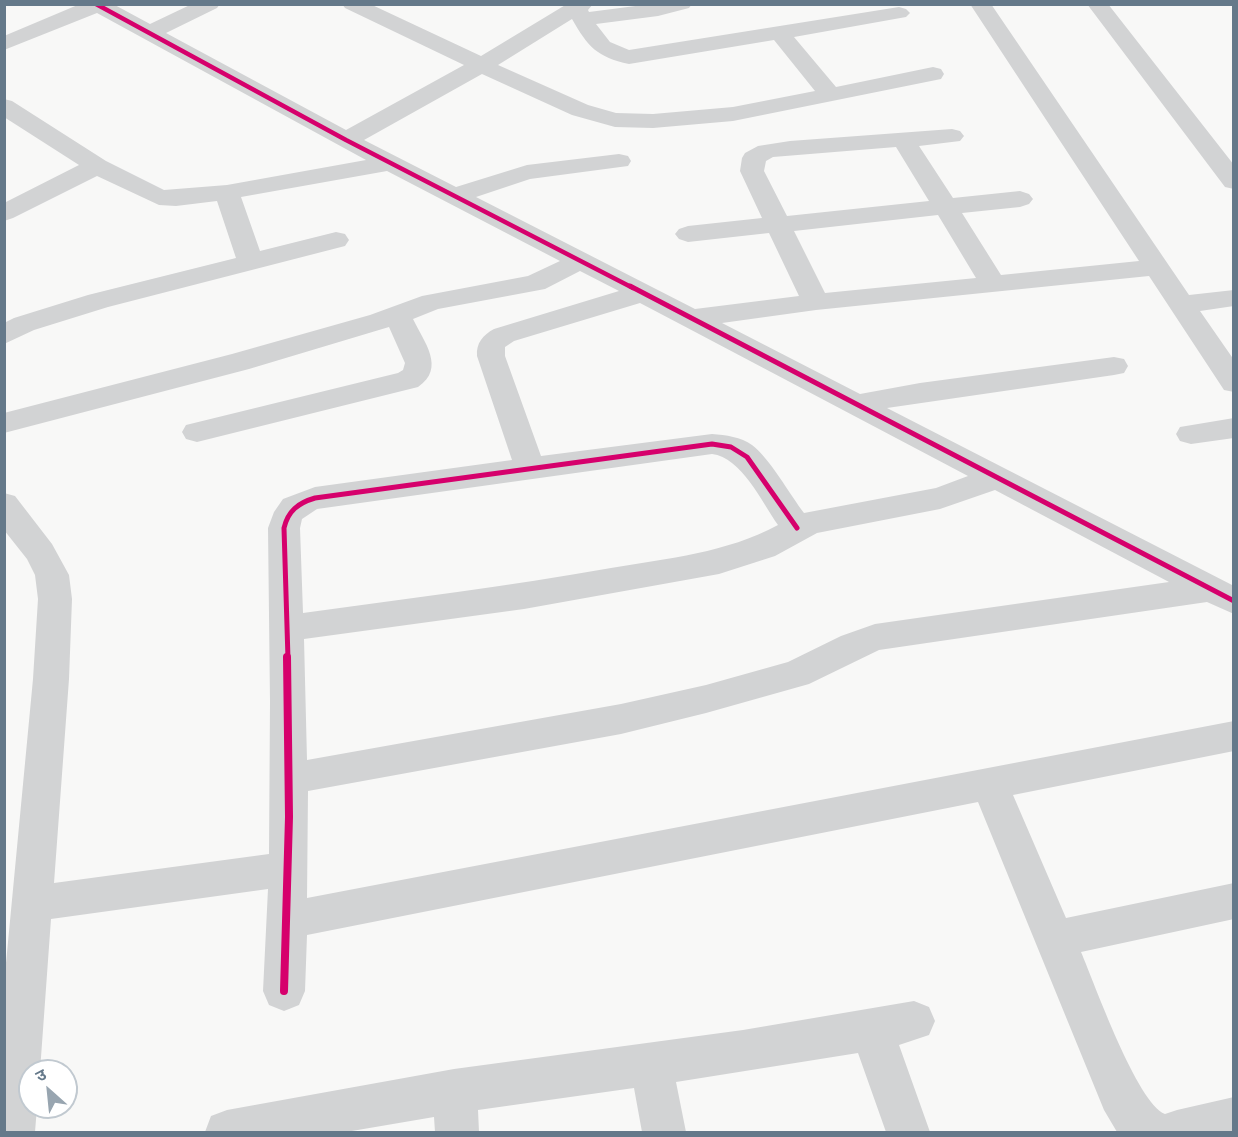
<!DOCTYPE html>
<html>
<head>
<meta charset="utf-8">
<style>
	body { margin:0 }
	#map { position:relative; width:1238px; height:1137px; overflow:hidden; background:#f8f8f7; font-family:Inter,"Noto Sans Devanagari",sans-serif }
	canvas { display:block }
	.frame { position:absolute; inset:0; border:6px solid #65798a; pointer-events:none }
	.north { position:absolute; left:18px; top:1059px; width:60px; height:60px; box-sizing:border-box; background:#fff; border:2px solid #c1c9d0; border-radius:50%; rotate:333deg; font-size:16px; font-weight:700; line-height:24px; text-align:center; color:#65798a }
	.north::after { content:''; display:block; margin:auto; width:21px; height:27px; background:#98a5b0; clip-path:polygon(50% 0,100% 100%,50% 72%,0 100%) }
</style>
</head>
<body>
<div id="map">
<canvas width="1238" height="1137"></canvas>
<div class="frame"></div>
<div class="north">उ</div>
</div>
<script>
const context = document.querySelector('canvas').getContext('2d');
context.lineJoin = 'round';
function paint(path, color) {
  context.fillStyle = color;
  context.fill(path, 'evenodd');
}
function stroke(path, color, width, dash) {
  context.strokeStyle = color;
  context.lineWidth = width;
  context.lineCap = dash ? 'butt' : 'round';
  context.setLineDash(dash || []);
  context.stroke(path);
}
paint(new Path2D(`
	M80 4H113L150 24 192 4H220L217 8 166 33 346 130 464 65 345 8 342 4H370L481 56 567 4H593L588 10 589 12 651 4H692L689 8 658 16 596 24 610 42 629 50 899 7 906 9 910 13 906 17 794 37 836 87 933 67 941 69 944 74 941 79 733 121 653 128 615 127 572 115 482 74 364 140 456 187 527 165 619 154 628 156 631 161 628 166 530 179 476 197 695 309 799 296 769 233 688 242 679 239 675 234 679 229 688 226 762 218 740 171 742 158 745 153 758 146 790 141 952 129 960 131 964 136 960 141 919 146 953 198 1020 191 1029 194 1033 199 1029 204 1020 207 962 213 1001 275 1139 261 970 4H991L1189 295 1234 290V306L1200 311 1234 360V392L1224 390 1149 276 816 310 722 323 860 394 920 383 1114 357 1124 359 1128 366 1124 373 1114 375 887 408 1234 586V614L1207 602 879 650 809 684 706 713 621 734 308 791 307 898 1234 721V751L1013 795 1066 918 1234 883V919L1081 952C1095 985 1137 1103 1165 1114L1177 1110 1234 1097V1132H1117L1104 1110 978 802 307 935 305 991 299 1005 284 1011 269 1005 263 991 268 889 51 919 40 1071H30V1107H37L35 1132H4V984L33 679 38 599 35 575 27 559 4 530V493L15 496 52 544 69 575 72 599 69 679 54 883 269 854 270 702 268 528 274 512 283 499 315 487 512 460 477 356C476 343 483 335 494 329L619 291 580 271 545 289 438 309 413 319C424 342 446 368 418 387L197 442 186 439 182 432 186 425 398 373 403 370 405 363 389 327 249 369 4 433V413L232 354 370 315 422 296 528 276 560 261 387 171 241 197 260 251 336 232 345 234 349 240 345 246 108 307 34 330 4 344V323L14 318 88 295 236 258 217 201 176 206 159 205 97 176 13 218 4 221V203L79 165 4 117V99L12 101 106 161 164 190 227 185 366 160 97 13 4 50V36ZM572 19C588 47 597 57 629 64L774 40 815 91 733 107 653 114 616 113 588 105 498 65ZM896 147 929 201 787 216 764 171 766 161 773 157ZM938 215 976 278 825 293 794 231ZM640 303 680 324 968 476 936 488 804 513C791 496 768 456 752 445 741 437 726 435 712 434L541 456 505 356V347L514 341ZM712 454C741 457 762 502 778 525 726 553 669 558 611 568 509 586 406 599 303 613L300 528 302 519 317 509ZM995 490 1169 582 875 624 841 636 788 662 706 685 621 704 307 760 304 639 524 609 719 574 775 556 817 533 940 509Z
	M1087 4H1108L1234 165V189L1225 187Z
	M1234 418V438L1191 444 1180 441 1176 434 1180 427Z
	M914 1001 929 1007 935 1021 929 1035 899 1045 930 1132H886L858 1053 676 1082 686 1132H642L634 1088 478 1110 479 1132H435L434 1117 346 1132H205L211 1116 227 1110 454 1069 743 1030Z`), '#d2d3d4');
stroke(new Path2D(`
	M96 4 346 140 633 288`), '#d6006c', 4.5);
stroke(new Path2D(`
	M630 286 1234 601
	M288 659 284 528C288 511 298 503 315 498L712 444 731 447 747 457 797 528`), '#d6006c', 5);
stroke(new Path2D(`
	M284 991 289 817 287 657`), '#d6006c', 8);
</script>
</body>
</html>
